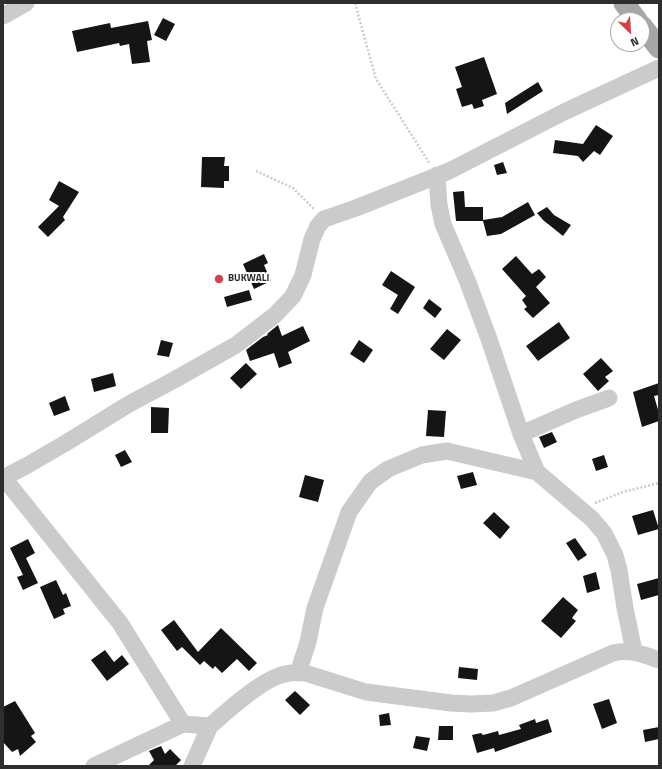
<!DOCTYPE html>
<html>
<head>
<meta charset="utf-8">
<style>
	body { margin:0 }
	#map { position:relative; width:662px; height:769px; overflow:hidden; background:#fff; font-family:"Titillium Web",sans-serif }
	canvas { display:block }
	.frame { position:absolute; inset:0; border:4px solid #2e2e2e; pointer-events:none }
	.north { position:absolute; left:610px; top:12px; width:40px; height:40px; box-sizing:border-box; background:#fff; border:1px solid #ababab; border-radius:50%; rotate:155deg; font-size:11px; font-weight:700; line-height:16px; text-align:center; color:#2e2e2e }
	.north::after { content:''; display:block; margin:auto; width:14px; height:18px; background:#d4414b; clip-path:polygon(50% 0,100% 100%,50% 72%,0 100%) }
</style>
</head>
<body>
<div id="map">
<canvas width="662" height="769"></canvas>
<div class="frame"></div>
<div class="north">N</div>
</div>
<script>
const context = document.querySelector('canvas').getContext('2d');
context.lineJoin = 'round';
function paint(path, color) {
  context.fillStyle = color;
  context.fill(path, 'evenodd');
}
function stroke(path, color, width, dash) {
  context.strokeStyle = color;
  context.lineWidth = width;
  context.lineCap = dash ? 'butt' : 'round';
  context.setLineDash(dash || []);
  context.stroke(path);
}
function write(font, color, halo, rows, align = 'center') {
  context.font = font + ' "Titillium Web",sans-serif';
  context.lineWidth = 4;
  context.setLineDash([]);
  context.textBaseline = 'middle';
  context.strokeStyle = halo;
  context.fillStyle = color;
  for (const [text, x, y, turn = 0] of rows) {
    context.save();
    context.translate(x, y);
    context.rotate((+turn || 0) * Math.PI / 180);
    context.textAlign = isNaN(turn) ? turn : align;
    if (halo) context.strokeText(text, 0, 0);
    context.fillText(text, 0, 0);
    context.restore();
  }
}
paint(new Path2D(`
	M163 18 175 24 166 41 154 35Z
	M148 21 152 40 147 41 150 62 132 64 129 44 120 46 119 43 77 52 72 31 110 23 111 28Z
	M484 57 497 94 482 100 484 106 474 109 472 104 462 107 456 89 462 87 455 67Z
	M538 82 543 91 507 114 505 103Z
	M596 125 613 136 600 155 594 151 583 162 578 156 553 153 555 140 583 144Z
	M202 157H225L224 166H229V181H224V188L201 187Z
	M503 162 507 173 497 175 494 165Z
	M59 181 79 192 63 217 65 220 48 237 38 227 59 206 49 200Z
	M464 191 465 207H483V220L502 217 528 202 535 215 501 234 487 236 483 221H456L453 192Z
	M547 207 554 215 571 225 563 236 543 220 537 213Z
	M264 254 268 263 264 265 271 281 254 289 243 264Z
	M516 256 532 274 539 269 546 277 536 287 550 303 533 318 524 309 527 307 522 300 526 296 502 269Z
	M391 271 415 287 398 314 390 309 398 295 382 285Z
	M249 290 252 300 227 307 224 297Z
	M429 299 442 309 435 318 423 308Z
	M559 322 570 338 538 361 526 346Z
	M278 325 282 336 303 326 310 341 288 352 292 363 279 368 274 353 250 361 246 350 263 337 268 335 267 334Z
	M447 329 461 340 444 360 430 349Z
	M161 340 173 343 169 357 157 355Z
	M359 340 373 350 364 363 350 354Z
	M601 358 613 371 605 377 609 381 598 391 583 374Z
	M246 363 257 374 241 389 230 378Z
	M113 373 116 386 94 392 91 379Z
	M659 383V395L654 396 659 413V421L642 427 633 392Z
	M65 396 70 410 54 416 49 403Z
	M151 407 169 408 168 433H151Z
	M428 410 446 411 444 437 426 436Z
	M552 432 557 442 544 448 539 437Z
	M125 450 132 462 121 467 115 455Z
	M604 455 608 467 596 471 592 459Z
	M473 472 477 485 461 489 457 476Z
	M305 475 324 480 318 502 299 497Z
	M653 510 659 529 638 535 632 516Z
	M494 512 510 527 500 539 483 523Z
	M575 538 587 555 578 561 566 543Z
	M28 539 35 553 26 558 38 583 23 590 17 577 23 575 10 548Z
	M596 572 600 589 587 593 583 576Z
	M659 578V595L641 600 637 584Z
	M56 580 63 595 66 593 71 606 63 609 65 614 54 619 40 587Z
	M563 597 578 610 572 618 576 621 561 638 541 621Z
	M174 620 198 652 221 628 257 663 249 671 237 659 222 673 215 666 213 669 204 661 200 665 182 647 177 651 161 630Z
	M105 650 114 662 122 655 129 664 107 681 91 660Z
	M459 667 478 669 477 680 458 678Z
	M295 691 310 705 300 715 285 700Z
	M609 699 617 723 602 729 593 704Z
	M15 701 35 733 31 736 36 742 20 756 18 749 12 752 3 742V707Z
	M389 713 391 725 380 726 379 715Z
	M535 719 536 723 548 719 552 732 495 752 494 748 477 753 472 735 481 733 483 735 498 731 499 735 521 729 519 725Z
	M439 726H453V740H438Z
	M659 727V739L645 742 643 730Z
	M416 736 430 738 427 751 413 748Z
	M161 746 165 754 170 749 181 760 175 766H148L154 760 149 751Z`), '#151515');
stroke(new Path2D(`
	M355 3 376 79 430 164
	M256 171 293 188 314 209
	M595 503 623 492 659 483`), '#cbcbcb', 2.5, [2, 2]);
stroke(new Path2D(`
	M3 16 26 3
	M437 175 439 205 443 224 467 280 489 339 521 434 537 472
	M521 434 576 410 609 398
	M3 477 120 623 183 724
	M3 478 26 466 64 444 129 404 174 380 236 345 275 315 293 296 303 275 312 239 318 226 324 219 356 208 449 171 564 112 659 68
	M298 673 308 642 315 608 349 512 370 482 388 469 422 455 447 451 537 472 592 519 604 533 615 555 619 570 625 608 634 651
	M94 766 183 724 210 726C227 711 259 682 281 675 288 673 297 672 305 673L366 692 451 703 471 704 493 703 511 698 613 653C631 649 642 654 659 660
	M192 766 210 726`), '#cbcbcb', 17);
stroke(new Path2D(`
	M624 3 637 20
	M642 26 659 48`), '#a6a6a6', 21);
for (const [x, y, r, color] of [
	[219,279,5,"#d4414b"]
]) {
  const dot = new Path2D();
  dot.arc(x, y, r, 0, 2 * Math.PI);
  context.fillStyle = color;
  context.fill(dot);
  stroke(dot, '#fff', 1.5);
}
write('bold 10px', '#2e2e2e', '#fff', [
	["BUKWALI",228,279]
], 'left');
</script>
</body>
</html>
